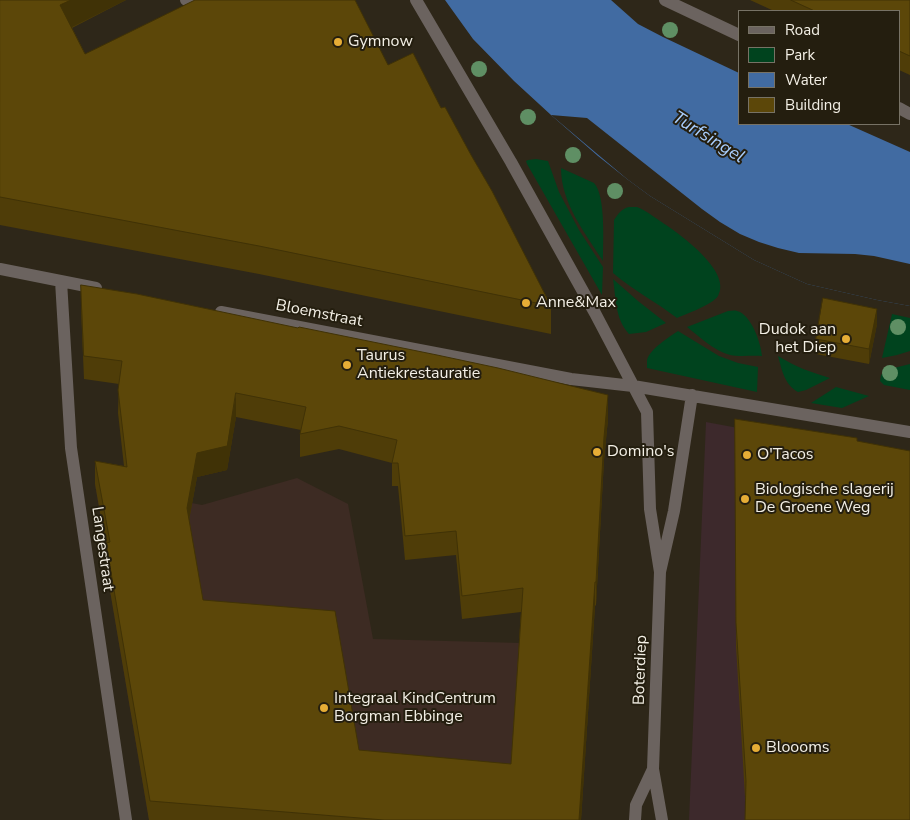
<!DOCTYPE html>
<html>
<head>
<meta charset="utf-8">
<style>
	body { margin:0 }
	#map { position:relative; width:910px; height:820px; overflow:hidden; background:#2e2719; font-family:"Nunito Sans",sans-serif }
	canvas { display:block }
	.legend { position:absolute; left:738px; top:10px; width:162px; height:115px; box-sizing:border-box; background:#241e0f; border:1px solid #777265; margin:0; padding:6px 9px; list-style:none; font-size:15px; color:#f3efe5 }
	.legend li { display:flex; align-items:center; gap:10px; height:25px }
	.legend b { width:25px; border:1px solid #777265 }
</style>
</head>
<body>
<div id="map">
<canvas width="910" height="820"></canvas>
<ul class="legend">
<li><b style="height:6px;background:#6b635f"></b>Road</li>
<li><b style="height:14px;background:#00431e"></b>Park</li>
<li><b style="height:14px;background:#416ba2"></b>Water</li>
<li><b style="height:14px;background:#5c4709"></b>Building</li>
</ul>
</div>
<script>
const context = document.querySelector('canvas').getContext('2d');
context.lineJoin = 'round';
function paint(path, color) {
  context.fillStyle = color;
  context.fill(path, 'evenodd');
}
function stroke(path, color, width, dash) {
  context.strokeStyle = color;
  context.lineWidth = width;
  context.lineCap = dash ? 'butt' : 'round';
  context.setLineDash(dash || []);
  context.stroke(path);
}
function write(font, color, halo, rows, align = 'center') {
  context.font = font + ' "Nunito Sans",sans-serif';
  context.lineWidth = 4;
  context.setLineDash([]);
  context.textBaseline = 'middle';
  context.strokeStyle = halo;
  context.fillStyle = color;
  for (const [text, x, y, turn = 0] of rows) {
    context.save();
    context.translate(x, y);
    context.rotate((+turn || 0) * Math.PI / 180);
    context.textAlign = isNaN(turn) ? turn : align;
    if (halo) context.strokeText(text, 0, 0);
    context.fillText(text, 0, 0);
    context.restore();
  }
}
paint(new Path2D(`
	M706 422 910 460V820H689Z`), '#3d292c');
paint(new Path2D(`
	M297 478 348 504 373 639 521 643 511 788 367 820H149L106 567 109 566 95 484 202 505Z`), '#3d2b23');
paint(new Path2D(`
	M536 159 548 161 559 192 579 230 603 267 602 295 527 164 526 161 528 160Z
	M561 168 594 183C606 196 603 243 603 261 585 233 561 203 561 168Z
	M629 207C631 207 635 207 637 207 645 210 653 216 660 221 677 232 733 271 718 296 712 305 688 313 677 318 656 302 633 290 613 273L614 220C619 213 621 209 629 207Z
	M613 279 638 301 666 323 646 332 629 334C615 319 616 298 613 279Z
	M728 311C731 311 734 310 737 311 751 314 761 343 762 356 752 355 740 357 730 355 714 351 700 337 687 327Z
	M892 314 910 318V351L897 355 882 358Z
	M678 331 719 356 738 363 758 367 757 392 647 368C647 367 647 361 647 360 650 349 669 337 678 331Z
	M778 356C796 367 810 372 830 378L806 390 798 392C784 384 782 370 778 356Z
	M910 364V390L884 385 880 381 881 375 886 370Z
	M836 387 869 396 842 408 811 403Z`), '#00431e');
paint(new Path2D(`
	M445 0H611L638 24 663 37 739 73V124H847L910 152V306L877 300 807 284 754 260 650 196 627 179 598 156 551 115 514 81 473 39Z`), '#416ba2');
paint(new Path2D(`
	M551 115 587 118 702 209 720 222 740 234 759 242 778 248 799 253 855 254 874 256 910 264V306L877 300 807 284 754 260 650 196 627 179Z`), '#2e2719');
stroke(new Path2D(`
	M186 0 193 1 196 0
	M416 0 511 162 595 313 647 412 650 509 660 572
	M665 0 739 35
	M899 108 910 114
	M0 269 96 288
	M61 281 71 448 126 820
	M221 312 571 379 633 386 910 432
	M635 820 636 805 653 769
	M662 820 653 769 660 572 674 511 692 395`), '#6b635f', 12);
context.fillStyle = '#5f8f64';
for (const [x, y] of [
	[670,30],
	[479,69],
	[528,117],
	[573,155],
	[615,191],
	[898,327],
	[890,373]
]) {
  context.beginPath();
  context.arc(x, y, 8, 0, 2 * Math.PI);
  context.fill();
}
paint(new Path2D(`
	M0 0H126L72 28 85 54 388 65 441 108 551 306V334L259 274 0 225Z
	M750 0H910V75L899 70V11H774Z
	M81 285 608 419 604 460 596 605 595 606 581 820H149L106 567V546L95 484V461L124 466 118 413 119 384 84 379 81 308ZM236 417 301 430 300 434V457L339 449 392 463V486H398L405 560 456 555 462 619 521 612 511 764 359 750 203 600 189 520 197 477 227 470Z
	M877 324 869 364 816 354V339Z
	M735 419 857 441 745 797 736 646Z`), '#4f3d08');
paint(new Path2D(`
	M71 0H126L60 33V5Z
	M877 309V324L869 364V349Z
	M236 393V417L227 470 197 477 187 531V508L197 453Z
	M608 395V419L604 460 596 605V582L604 437Z
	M595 582V606L581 820H579Z`), '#403206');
const building = new Path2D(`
	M0 0H71L60 5 85 54 195 0H355L388 65 413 53 441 108 445 107 471 155 492 191 551 306 259 246 0 197Z
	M791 0H910V56L899 51V11H815Z
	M81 285 137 294 298 328 299 327 437 355 498 368 608 395 604 437 596 582H595L579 820H384L150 801 106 543 110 542 95 461 127 467 118 390 122 361 84 356ZM236 393 306 407 300 434 339 426 397 440 392 463H398L405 536 456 531 462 596 523 588 511 764 359 750 335 611 203 600 187 508 197 453 227 446Z
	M823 298 877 309 869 349 816 339Z
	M735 419 857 438V441L910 451V820H745L746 781 736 623Z`);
paint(building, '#5c4709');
stroke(building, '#403206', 1);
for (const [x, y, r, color] of [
	[338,42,5,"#e6ad36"],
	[526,303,5,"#e6ad36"],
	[846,339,5,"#e6ad36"],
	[347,365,5,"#e6ad36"],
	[597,452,5,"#e6ad36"],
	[747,455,5,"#e6ad36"],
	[745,499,5,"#e6ad36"],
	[324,708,5,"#e6ad36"],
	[756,748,5,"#e6ad36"]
]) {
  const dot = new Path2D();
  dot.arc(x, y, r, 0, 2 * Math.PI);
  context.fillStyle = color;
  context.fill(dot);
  stroke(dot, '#241e0f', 2);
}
write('16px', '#f3efe5', '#241e0f', [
	["Gymnow",348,42],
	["Anne&Max",536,303],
	["Dudok aan",836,330,"right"],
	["het Diep",836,348,"right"],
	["Taurus",357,356],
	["Antiekrestauratie",357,374],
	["Domino's",607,452],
	["O'Tacos",757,455],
	["Biologische slagerij",755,490],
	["De Groene Weg",755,508],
	["Integraal KindCentrum",334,699],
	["Borgman Ebbinge",334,717],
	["Bloooms",766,748]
], 'left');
write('16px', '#f3efe5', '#241e0f', [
	["Bloemstraat",319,314,11],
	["Langestraat",102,549,82],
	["Boterdiep",641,670,-88]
]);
write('italic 18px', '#a8cdfc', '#241e0f', [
	["Turfsingel",708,138,32]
]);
</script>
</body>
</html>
